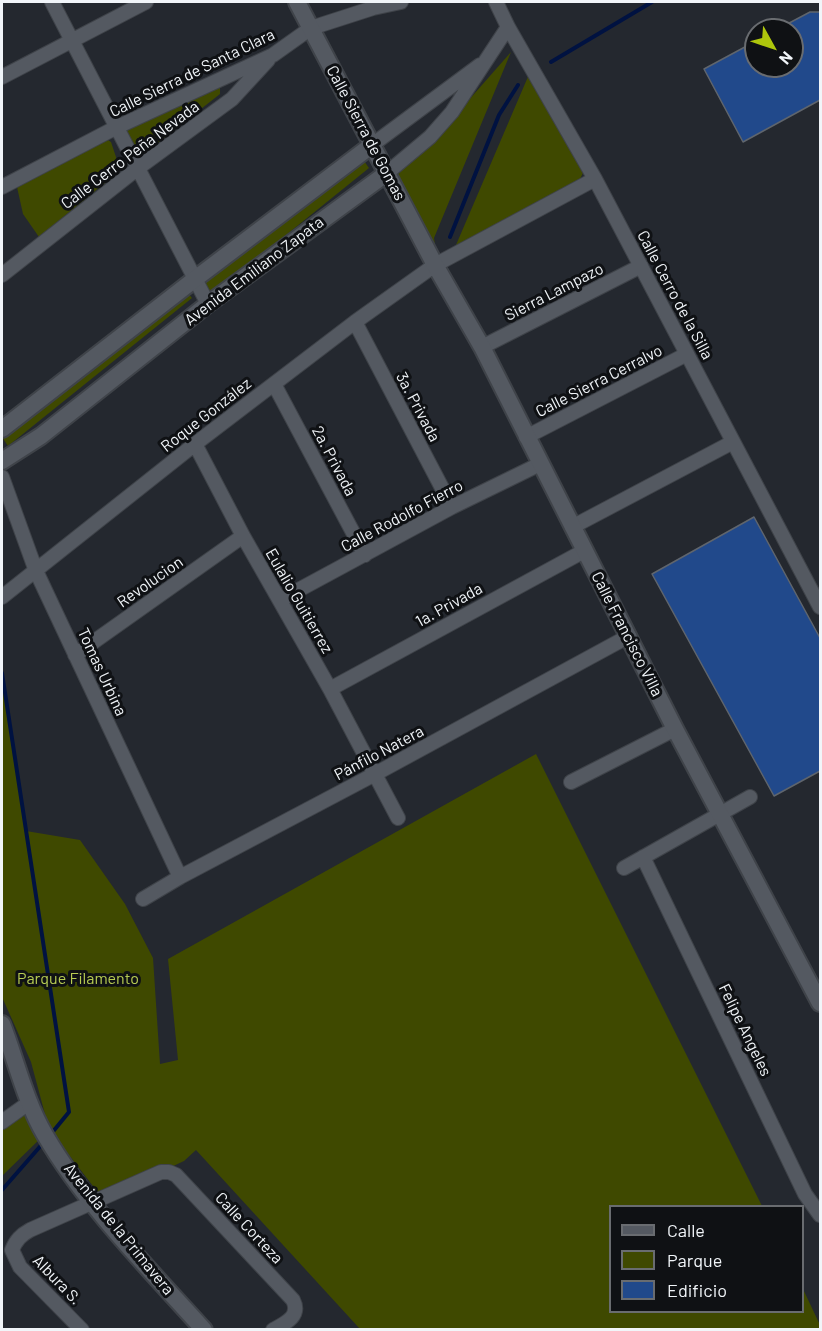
<!DOCTYPE html>
<html>
<head>
<meta charset="utf-8">
<style>
	body { margin:0 }
	#map { position:relative; width:822px; height:1331px; overflow:hidden; background:#24282f; font-family:Barlow,sans-serif }
	canvas { display:block }
	.frame { position:absolute; inset:0; border:3px solid #f1f5f9; pointer-events:none }
	.legend { position:absolute; left:609px; top:1205px; width:195px; height:108px; box-sizing:border-box; background:#0f1114; border:2px solid #696c70; margin:0; padding:8px 10px; list-style:none; font-size:18px; color:#f1f5f9 }
	.legend li { display:flex; align-items:center; gap:12px; height:30px }
	.legend b { width:30px; border:2px solid #696c70 }
	.north { position:absolute; left:744px; top:18px; width:60px; height:60px; box-sizing:border-box; background:#0f1114; border:2px solid #696c70; border-radius:50%; rotate:130deg; font-size:16px; font-weight:700; line-height:24px; text-align:center; color:#f1f5f9 }
	.north::after { content:''; display:block; margin:auto; width:21px; height:27px; background:#aec60c; clip-path:polygon(50% 0,100% 100%,50% 72%,0 100%) }
</style>
</head>
<body>
<div id="map">
<canvas width="822" height="1331"></canvas>
<div class="frame"></div>
<ul class="legend">
<li><b style="height:8px;background:#545961"></b>Calle</li>
<li><b style="height:16px;background:#3f4900"></b>Parque</li>
<li><b style="height:16px;background:#21498b"></b>Edificio</li>
</ul>
<div class="north">N</div>
</div>
<script>
const context = document.querySelector('canvas').getContext('2d');
context.lineJoin = 'round';
function paint(path, color) {
  context.fillStyle = color;
  context.fill(path, 'evenodd');
}
function stroke(path, color, width, dash) {
  context.strokeStyle = color;
  context.lineWidth = width;
  context.lineCap = dash ? 'butt' : 'round';
  context.setLineDash(dash || []);
  context.stroke(path);
}
function write(font, color, halo, rows, align = 'center') {
  context.font = font + ' Barlow,sans-serif';
  context.lineWidth = 6;
  context.setLineDash([]);
  context.textBaseline = 'middle';
  context.strokeStyle = halo;
  context.fillStyle = color;
  for (const [text, x, y, turn = 0] of rows) {
    context.save();
    context.translate(x, y);
    context.rotate((+turn || 0) * Math.PI / 180);
    context.textAlign = isNaN(turn) ? turn : align;
    if (halo) context.strokeText(text, 0, 0);
    context.fillText(text, 0, 0);
    context.restore();
  }
}
paint(new Path2D(`
	M511 52 434 238 437 259 392 179 445 127Z
	M533 65 583 173 580 179 473 249 453 252Z
	M215 82 220 88V94L135 161 121 129Z
	M102 136 111 142 119 166 117 173 39 237 23 214 17 187Z
	M357 151 369 168 208 298 195 276Z
	M182 286 192 298 8 446 2 437V423Z
	M2 673 26 831 80 840 125 904 153 958 160 1064 178 1060 168 959 536 754 762 1206H610V1312H802L803 1289 820 1325V1329H360L196 1150 184 1161 103 1199 55 1137 46 1118 31 1062 2 997Z
	M30 1102 45 1134 2 1176V1123Z`), '#3f4900');
stroke(new Path2D(`
	M551 62 652 2
	M450 237 499 115 518 85
	M2 673 69 1112 51 1134
	M2 1190 44 1142`), '#001241', 4);
const building = new Path2D(`
	M810 12H820V100L743 142 704 69 756 41V66H792V30H776Z
	M754 517 820 638V771L774 796 652 574Z`);
paint(building, '#21498b');
stroke(building, '#5f656d', 1.5);
const minor = new Path2D(`
	M52 2 208 304
	M496 2 508 27 595 179 820 607
	M2 77 146 2
	M372 145 480 65
	M387 173 430 137 452 112 508 27
	M2 187 117 127 273 55 311 28 373 8 401 2
	M2 275 138 168 232 99 268 60
	M355 322 452 507
	M482 347 641 266
	M274 384 365 555
	M526 437 687 354
	M195 444 243 536 330 689 398 818
	M2 477 36 571 180 877
	M572 527 733 442
	M2 597 195 444 355 322 435 265 595 179
	M280 600 452 507 540 464
	M75 655 243 536
	M330 689 584 551
	M571 782 675 729
	M643 857 805 1194 820 1215
	M624 868 750 797
	M143 899 180 877 375 774 629 636
	M2 1122 30 1102
	M82 1330 20 1267 12 1250C16 1240 21 1235 30 1230L161 1172H169L176 1175 293 1300C301 1316 286 1323 273 1330`);
const tertiary = new Path2D(`
	M297 2 435 265 482 347 675 729 820 1003
	M2 429 195 279 372 145
	M2 461 41 436 208 304 387 173
	M2 1024C16 1060 25 1101 45 1135 85 1204 150 1270 204 1330`);
stroke(minor, '#3f4349', 16);
stroke(tertiary, '#3f4349', 20);
stroke(minor, '#545961', 14);
stroke(tertiary, '#545961', 16);
write('16px', '#f1f5f9', '#0f1114', [
	["Calle Sierra de Santa Clara",192,73,-26],
	["Calle Sierra de Gomas",366,133,62],
	["Calle Cerro Peña Nevada",130,155,-37],
	["Avenida Emiliano Zapata",254,271,-37],
	["Sierra Lampazo",554,292,-27],
	["Calle Cerro de la Silla",675,295,62],
	["Calle Sierra Cerralvo",599,381,-27],
	["3a. Privada",418,407,62],
	["Roque González",206,415,-38],
	["2a. Privada",334,461,62],
	["Calle Rodolfo Fierro",402,516,-28],
	["Revolucion",150,582,-35],
	["Eulalio Guitierrez",299,601,60],
	["1a. Privada",449,605,-29],
	["Calle Francisco Villa",627,634,63],
	["Tomas Urbina",102,672,65],
	["Pánfilo Natera",379,753,-28],
	["Felipe Angeles",745,1030,64],
	["Calle Corteza",249,1228,47],
	["Avenida de la Primavera",119,1229,51],
	["Albura S.",57,1280,46]
]);
write('16px', '#b7cc53', '#0f1114', [
	["Parque Filamento",78,979]
]);
</script>
</body>
</html>
